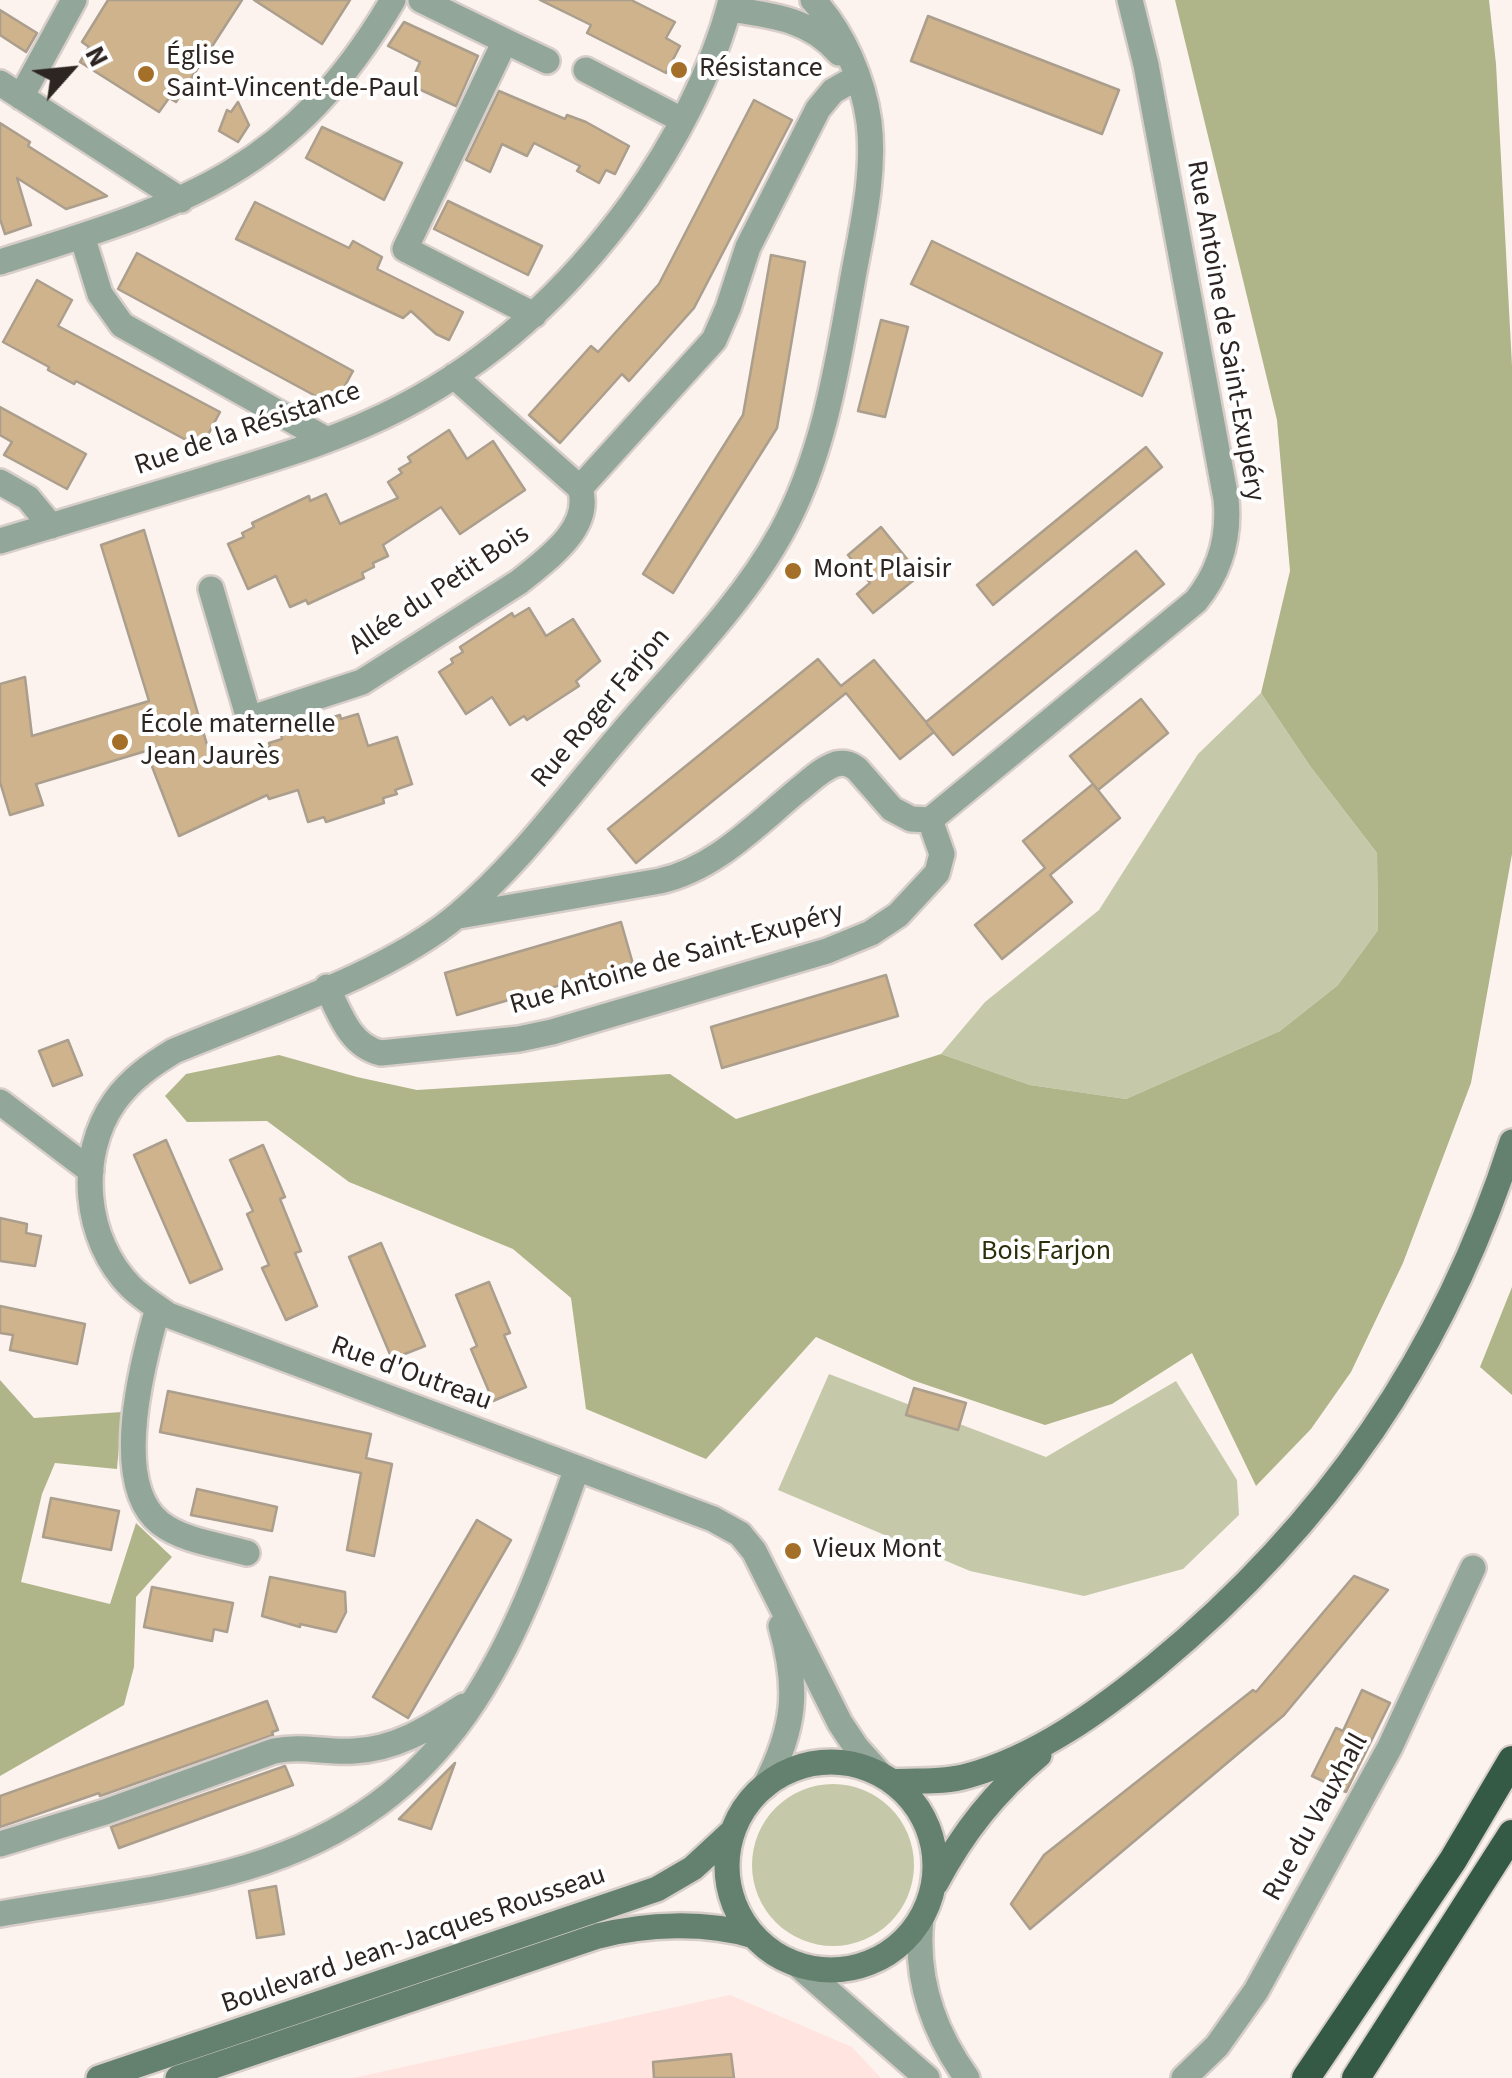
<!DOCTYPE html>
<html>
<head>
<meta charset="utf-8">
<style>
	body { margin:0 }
	#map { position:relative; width:1512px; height:2078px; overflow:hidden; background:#fcf3ef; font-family:"Source Sans 3",sans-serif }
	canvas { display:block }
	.north { position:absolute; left:20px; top:20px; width:100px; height:100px; -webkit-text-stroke:8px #fff; paint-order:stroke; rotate:63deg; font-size:28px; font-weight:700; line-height:40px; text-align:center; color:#2d2521 }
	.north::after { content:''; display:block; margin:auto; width:35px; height:45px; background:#2d2521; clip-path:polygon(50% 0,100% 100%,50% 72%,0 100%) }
</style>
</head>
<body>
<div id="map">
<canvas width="1512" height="2078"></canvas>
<div class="north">N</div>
</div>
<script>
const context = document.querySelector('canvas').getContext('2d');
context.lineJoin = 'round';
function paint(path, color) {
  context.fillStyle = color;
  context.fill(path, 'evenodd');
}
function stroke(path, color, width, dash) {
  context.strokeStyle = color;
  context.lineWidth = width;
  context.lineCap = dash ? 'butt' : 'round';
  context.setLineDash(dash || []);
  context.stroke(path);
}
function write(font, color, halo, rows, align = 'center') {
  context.font = font + ' "Source Sans 3",sans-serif';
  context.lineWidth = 8;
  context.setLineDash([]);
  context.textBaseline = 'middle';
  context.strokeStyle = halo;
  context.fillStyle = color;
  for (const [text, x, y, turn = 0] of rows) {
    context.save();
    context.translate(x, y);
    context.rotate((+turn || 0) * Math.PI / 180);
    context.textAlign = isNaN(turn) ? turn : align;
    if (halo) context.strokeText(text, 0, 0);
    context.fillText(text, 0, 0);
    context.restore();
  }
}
paint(new Path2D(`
	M730 1995 852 2047 881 2078H353Z`), '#ffe4e0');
paint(new Path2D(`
	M1261 693 1310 766 1377 853 1378 930 1338 985 1280 1031 1126 1099 1030 1085 941 1054 985 1002 1099 910 1198 754Z
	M829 1374 1046 1457 1176 1381 1237 1480 1239 1515 1183 1569 1084 1596 970 1571 778 1490Z
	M752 1865a81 81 0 1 1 162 0a81 81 0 1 1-162 0Z`), '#c5c9a9');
paint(new Path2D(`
	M1175 0H1489L1496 64 1512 366V854L1471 1083 1403 1263 1351 1372 1311 1429 1256 1486 1192 1353 1112 1404 1045 1425 912 1380 816 1337 706 1459 586 1409 571 1298 513 1249 349 1182 267 1121 187 1122 165 1096 186 1074 279 1055 357 1077 417 1090 670 1074 736 1119 941 1054 1030 1085 1126 1099 1280 1031 1338 985 1378 930 1377 853 1310 766 1261 693 1290 571 1277 420Z
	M1512 1287V1395L1480 1367Z
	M0 1380 34 1418 122 1412 117 1469 55 1463 42 1494 21 1582 110 1604 136 1523 172 1557 136 1597 134 1667 124 1705 0 1776Z`), '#afb489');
const building = new Path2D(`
	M108 0H242L176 102 169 98 159 112 80 62 89 47 82 42Z
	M254 0H350L322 44Z
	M540 0H631L675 22 666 38 680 46 666 73 587 33 591 25Z
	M0 10 37 33 26 52 0 35Z
	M928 16 1119 90 1102 134 911 61Z
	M404 22 478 56 456 106 410 85 420 62 388 46Z
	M499 91 565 119 567 115 586 122 629 146 615 174 606 170 599 183 577 171 580 166 534 143 527 156 502 144 490 172 466 160Z
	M754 100 792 120 694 308 629 381 622 374 560 443 529 415 591 346 598 352 659 284Z
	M238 102 249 125 238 142 219 131 227 110 231 112Z
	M0 123 30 142 28 146 107 196 66 209 17 178 31 225 5 234 0 219Z
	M322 127 402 163 384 200 306 158Z
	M448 201 542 246 528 275 434 229Z
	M255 202 349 248 353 241 382 257 377 269 463 312 449 340 436 334 411 311 403 318 236 239Z
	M932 241 1162 353 1142 396 911 284Z
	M137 253 353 371 334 406 118 289Z
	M771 255 805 262 777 428 673 593 643 574 743 415Z
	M37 280 72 300 58 326 220 412 201 448 76 381 74 384 48 370 49 367 3 342Z
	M881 320 908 327 885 417 858 411Z
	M0 407 86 454 67 489 4 455 12 442 0 435Z
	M449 430 467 459 493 441 525 490 460 534 441 507 383 545 388 556 373 563 374 567 362 573 364 578 308 604 306 600 290 607 276 576 248 589 228 544 244 537 242 533 254 527 252 523 309 496 310 501 326 494 340 524 398 498 388 482 402 473 399 469 411 462 408 457Z
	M1146 447 1162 467 993 605 977 585Z
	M881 527 920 575 873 613 857 594 870 583 848 555Z
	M144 530 213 765 270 747 269 743 282 739 281 734 297 728 340 715 341 719 358 714 368 746 397 737 412 784 395 790 397 794 383 798 384 803 326 822 324 817 308 822 298 790 269 799 267 795 179 836 146 751 36 784 43 805 10 815 0 782V684L25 677 32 736 149 701 101 545Z
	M1136 551 1164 584 953 755 927 724 934 732 900 759 846 693 636 863 608 829 818 659 841 686 874 660 926 722Z
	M529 608 546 636 573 619 600 661 576 681 579 686 527 720 524 716 510 725 492 697 466 714 439 672 453 663 451 659 463 652 460 647 512 613 514 617Z
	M1141 699 1168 733 1098 790 1070 756Z
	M1093 784 1120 818 1050 875 1072 902 1002 959 975 925 1045 868 1023 841Z
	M621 922 633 964 457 1015 445 973Z
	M886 975 898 1016 722 1068 711 1027Z
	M68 1040 82 1075 53 1086 39 1051Z
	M166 1140 222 1269 190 1283 134 1155Z
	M263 1145 285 1197 280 1199 301 1251 295 1253 317 1306 286 1320 262 1268 269 1265 247 1214 253 1211 230 1160Z
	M0 1218 27 1224 26 1233 41 1236 35 1266 0 1261Z
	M381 1243 425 1346 392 1359 349 1257Z
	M489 1282 510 1333 504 1335 526 1387 493 1401 471 1349 477 1346 456 1295Z
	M0 1306 85 1324 77 1364 10 1350 13 1335 0 1333Z
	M914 1388 966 1403 958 1430 906 1415Z
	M168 1391 371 1434 366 1458 392 1464 374 1556 347 1550 361 1473 160 1432Z
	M197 1489 277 1507 272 1531 191 1515Z
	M51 1498 119 1511 111 1550 43 1537Z
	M477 1520 511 1540 408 1718 373 1697Z
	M1354 1576 1388 1590 1284 1715 1030 1929 1011 1904 1044 1855 1253 1690 1256 1692Z
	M270 1577 345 1592 346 1612 336 1632 300 1624V1627L262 1616Z
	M152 1587 233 1603 227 1632 214 1629 212 1641 144 1627Z
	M1362 1690 1390 1703 1346 1792 1312 1776 1336 1728 1343 1731Z
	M267 1701 278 1730 272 1732 273 1735 100 1796 99 1793 0 1827V1796Z
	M455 1763 431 1829 399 1819Z
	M285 1766 293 1785 119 1848 111 1827Z
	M276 1886 284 1934 257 1938 249 1891Z
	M731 2054 734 2078H654L653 2062Z`);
paint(building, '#ceb38d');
stroke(building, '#ab9e8c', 2.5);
const minor = new Path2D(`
	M421 0 505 41
	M813 0C843 32 863 79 869 122 875 172 863 224 854 272 838 361 825 454 781 533 740 607 675 670 621 734 569 794 520 863 459 914 389 974 260 1015 174 1051 151 1065 131 1079 115 1101 76 1156 84 1240 131 1287 142 1298 156 1306 168 1315L713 1519 740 1534 754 1551 840 1723 856 1747 880 1774
	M729 9C771 15 810 19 839 53
	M586 70 682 120
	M0 83 181 200
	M21 97 74 0
	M82 236 100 294 122 325 327 440
	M0 262C182 205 291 174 393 0
	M534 315 405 249 505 41 547 61
	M0 482 28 498 51 526
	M580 488 714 340 728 308 748 247 818 109 833 91 856 78
	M0 541C70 520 140 499 210 478 275 458 341 439 402 407 494 359 571 287 632 203 674 144 713 71 731 0
	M211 589 249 719 362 682 519 582C547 559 593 528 580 488L454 376
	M930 820 1196 601C1220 571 1230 538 1226 499L1146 65 1130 0
	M459 916 660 881C714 869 755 826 797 791 809 782 821 769 836 764 845 762 850 764 857 769L892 809 911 819 930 820
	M327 987C340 1014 350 1046 381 1053L519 1039 552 1032 827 951 871 933 898 915 937 873 942 854 930 820
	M0 1102 91 1171
	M158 1308C143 1360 110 1483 160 1523 183 1541 219 1545 247 1553
	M765 1786C795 1728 799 1689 781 1626
	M0 1844 105 1812 274 1751C302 1745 326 1753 354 1751 396 1749 429 1728 464 1706
	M0 1914C82 1899 168 1891 248 1867 455 1804 512 1653 577 1468
	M1184 2078 1217 2046 1256 1991 1390 1747 1473 1568`);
const tertiary = new Path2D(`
	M921 1919C915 1977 933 2031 967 2078
	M798 1965 927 2078`);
const secondary = new Path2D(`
	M727 1866a104 104 0 1 1 208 0a104 104 0 1 1-208 0Z
	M892 1782C917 1780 943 1783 967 1776 1037 1757 1100 1711 1155 1666 1327 1524 1444 1354 1512 1142
	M936 1883C963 1832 995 1792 1039 1755
	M99 2078 657 1889 693 1868 733 1831
	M178 2078 598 1936C646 1924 705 1921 754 1936`);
const trunk = new Path2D(`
	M1306 2078 1453 1860 1512 1760
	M1356 2078 1512 1834`);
stroke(minor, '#d7ceca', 30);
stroke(tertiary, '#d7ceca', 30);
stroke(secondary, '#d7ceca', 30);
stroke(trunk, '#d7ceca', 32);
stroke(minor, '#93a69a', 25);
stroke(tertiary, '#93a69a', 25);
stroke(secondary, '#64806f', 25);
stroke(trunk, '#345944', 28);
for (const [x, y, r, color] of [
	[679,70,10,"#a46f29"],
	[146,74,10,"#a46f29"],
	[793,571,10,"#a46f29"],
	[120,742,10,"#a46f29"],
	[793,1551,10,"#a46f29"]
]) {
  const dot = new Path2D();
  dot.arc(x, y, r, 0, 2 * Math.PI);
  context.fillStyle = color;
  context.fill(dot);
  stroke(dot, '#fff', 4);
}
write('28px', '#2d2521', '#fff', [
	["Église",166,58],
	["Saint-Vincent-de-Paul",166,90],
	["Résistance",699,70],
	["Mont Plaisir",813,571],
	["École maternelle",140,726],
	["Jean Jaurès",140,758],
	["Vieux Mont",813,1551]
], 'left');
write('28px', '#2d2521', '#fff', [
	["Rue Antoine de Saint-Exupéry",1224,331,80],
	["Rue de la Résistance",248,430,-19],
	["Allée du Petit Bois",440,591,-34],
	["Rue Roger Farjon",602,709,-50],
	["Rue Antoine de Saint-Exupéry",677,960,-16],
	["Rue d'Outreau",411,1375,20],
	["Rue du Vauxhall",1317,1818,-61],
	["Boulevard Jean-Jacques Rousseau",414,1941,-19]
]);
write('28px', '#2c2f0b', '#fff', [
	["Bois Farjon",1046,1253]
]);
</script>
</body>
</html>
